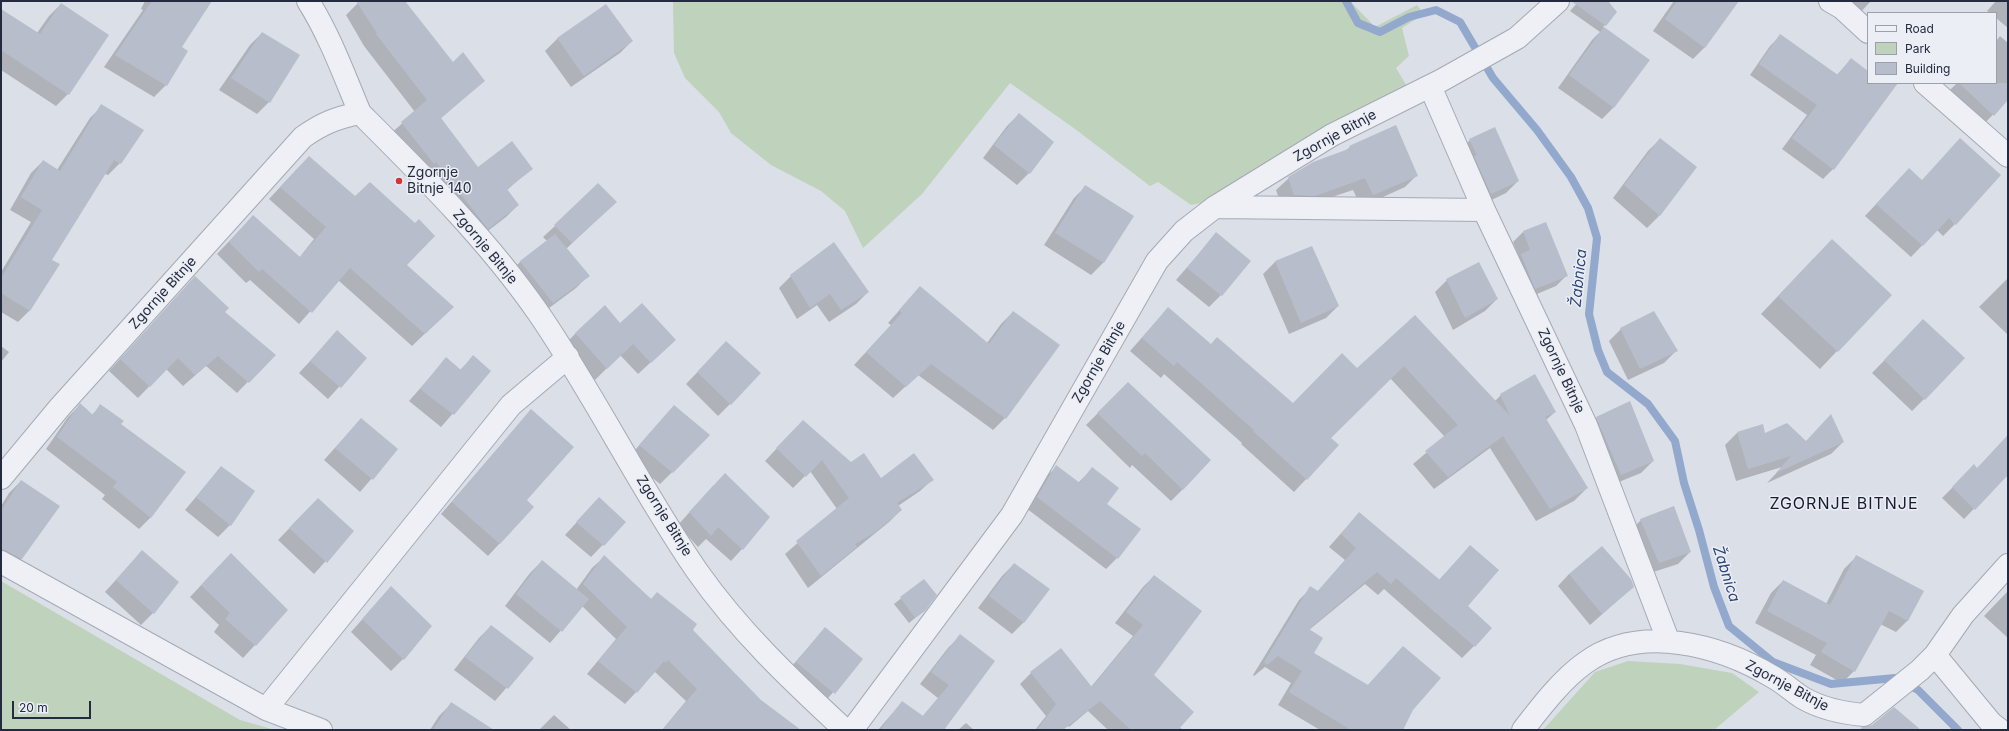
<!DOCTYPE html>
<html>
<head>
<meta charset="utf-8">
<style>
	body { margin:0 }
	#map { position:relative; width:2009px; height:731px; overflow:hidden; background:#dbdfe7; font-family:Inter,sans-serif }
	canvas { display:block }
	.frame { position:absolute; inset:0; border:2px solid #242b3f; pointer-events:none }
	.legend { position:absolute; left:1867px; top:12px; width:130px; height:72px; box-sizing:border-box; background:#ebeef5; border:1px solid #9ba0ac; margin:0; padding:5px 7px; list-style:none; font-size:12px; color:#242b3f }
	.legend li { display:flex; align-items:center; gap:8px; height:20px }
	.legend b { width:20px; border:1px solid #9ba0ac }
	.scale { position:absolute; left:12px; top:701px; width:79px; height:18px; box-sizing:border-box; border:2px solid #242b3f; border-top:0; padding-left:5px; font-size:12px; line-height:14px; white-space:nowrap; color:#242b3f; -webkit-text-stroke:3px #ebeef5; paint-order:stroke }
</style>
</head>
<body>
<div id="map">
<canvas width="2009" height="731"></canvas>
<div class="frame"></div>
<ul class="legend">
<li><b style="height:5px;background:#eef0f5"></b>Road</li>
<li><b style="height:11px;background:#bfd2bc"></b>Park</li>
<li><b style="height:11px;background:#b8bdcb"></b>Building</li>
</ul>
<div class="scale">20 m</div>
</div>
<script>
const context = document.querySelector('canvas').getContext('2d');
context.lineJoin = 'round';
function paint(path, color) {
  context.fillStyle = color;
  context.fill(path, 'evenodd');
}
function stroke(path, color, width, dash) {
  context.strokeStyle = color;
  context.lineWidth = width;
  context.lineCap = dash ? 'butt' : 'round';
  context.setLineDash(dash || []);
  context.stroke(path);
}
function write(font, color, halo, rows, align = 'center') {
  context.font = font + ' Inter,sans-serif';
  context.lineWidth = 3;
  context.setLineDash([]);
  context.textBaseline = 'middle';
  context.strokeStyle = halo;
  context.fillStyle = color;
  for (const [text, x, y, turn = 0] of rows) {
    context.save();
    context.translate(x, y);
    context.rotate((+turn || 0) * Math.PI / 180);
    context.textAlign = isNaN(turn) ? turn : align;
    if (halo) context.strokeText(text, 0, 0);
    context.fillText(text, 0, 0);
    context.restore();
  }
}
paint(new Path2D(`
	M673 1H1350L1375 27 1417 5 1424 14 1402 28 1409 56 1396 68 1408 88 1201 203 1191 205 1158 182 1150 186 1075 129 1010 83 922 194 863 248 845 211 821 191 771 165 731 133 719 112 685 78 674 53Z
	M1 581 240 720 275 730H1Z
	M1628 661 1680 664 1732 673 1759 692 1714 730H1543L1595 672Z`), '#bfd2bc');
paint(new Path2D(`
	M145 1H210L181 47 186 51 166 85 154 97 104 67 143 10 141 9Z
	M360 1H403L453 63 483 81 440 119 478 169 532 168 507 190 518 205 506 217 476 240 389 135 415 112 364 46 346 15Z
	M1579 1H1606L1605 25 1603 27 1648 60 1614 107 1602 119 1558 88 1592 40 1600 32 1570 11Z
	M1674 1H1737L1705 47 1693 59 1653 31Z
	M1833 1H1871L1856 17Z
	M1996 1H2008V28L1996 18V13H1990L1987 11Z
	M61 4 68 94 56 106 1 70V10L37 33 49 16Z
	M606 6 632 41 620 53 571 87 545 51 557 39Z
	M262 33 269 102 257 114 219 90 250 45Z
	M1781 35 1837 75 1851 59 1868 72V83H1883L1833 169 1823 179 1782 149 1807 115 1750 75 1770 46Z
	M2000 36 2008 43V99L1981 127 1946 94 1957 83H1996V41Z
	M102 106 120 163 108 175 105 174 51 260 30 310 18 322 1 312V272L31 222 10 210 31 173 43 161 57 170 90 118Z
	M1019 114 1053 142 1029 173 1017 185 983 158 1007 126Z
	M1660 139 1696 167 1659 216 1647 228 1613 198 1648 151Z
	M1470 140 1518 181 1506 193 1479 206 1458 152Z
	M1350 147 1417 175 1405 187 1361 207 1353 190 1302 207H1282L1276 190 1289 178 1345 151Z
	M297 169 415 225 406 265 440 319 412 346 338 280 299 324 250 280 246 283 217 254 253 216 299 258 314 239 269 199Z
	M1909 169 1955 224 1943 236 1937 230 1911 257 1865 216Z
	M1086 186 1133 216 1103 263 1091 275 1044 245 1074 198Z
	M603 214 566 249 588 276 576 288 541 314 509 273 521 261 547 241 543 237 555 226Z
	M1523 232 1567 275 1556 286 1525 299 1511 265 1519 257 1513 242Z
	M1216 234 1221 295 1209 307 1176 280Z
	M1312 247 1338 306 1326 318 1289 334 1263 274 1275 262Z
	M1814 258 1890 295 1820 369 1761 314Z
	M791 276 868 292 856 304 829 322 817 305 797 319 779 288Z
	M195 277 224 312 274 355 237 393 206 366 183 386 166 369 138 398 109 371Z
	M2008 278V335L1979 307Z
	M1447 280 1497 299 1485 311 1453 330 1435 292Z
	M920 287 987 343 1001 324 1013 312 1005 418 993 430 918 375 893 398 854 365 891 325 888 323Z
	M1168 308 1211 345 1293 405 1357 369 1415 317 1495 401 1501 395 1555 412 1546 420 1587 488 1574 501 1536 521 1490 448 1434 489 1413 464 1445 437 1390 378 1330 438 1338 445 1294 492 1241 444 1242 443 1164 374 1161 378 1130 351Z
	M620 325 663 351 638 374 620 355 595 380 564 345 576 333Z
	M1621 329 1676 351 1664 363 1628 380 1609 341Z
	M337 332 365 358 328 399 299 373Z
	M1912 332 1924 399 1912 411 1872 373Z
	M1 346 9 352 1 362Z
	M715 354 730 404 718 416 686 384Z
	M473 357 490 371 441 427 409 401 446 359 460 370Z
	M1128 383 1183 489 1171 501 1132 465 1130 468 1086 425Z
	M80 405 92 415 100 406 120 424 151 517 139 529 102 499 105 495 46 449 68 417Z
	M674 406 709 436 660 484 628 458Z
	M531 410 525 500 533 507 488 556 441 514Z
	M1597 418 1653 461 1641 473 1609 486 1585 430Z
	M361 419 397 449 360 492 324 460Z
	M791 433 880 479 932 480 920 491 898 506 901 510 889 522 808 588 785 554 837 509 810 471 793 488 765 461Z
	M1737 433 1765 434 1806 442H1843L1831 454 1767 483 1782 467 1736 481 1725 445Z
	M2008 435V478L2006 476 1964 519 1942 498 1974 466 1977 469Z
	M221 467 230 525 218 537 185 510Z
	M1056 467 1078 483 1092 469 1117 558 1106 569 1026 508 1045 478Z
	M21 481 58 506 21 559 9 571 1 566V506L9 493Z
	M713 486 742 549 731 561 706 539 698 547 678 525Z
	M599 498 625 522 591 557 565 535Z
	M306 511 353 531 314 574 278 540Z
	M1359 513 1439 580 1470 546 1466 606 1474 646 1462 658 1384 589 1378 595 1365 584 1309 630 1313 653 1367 686 1403 647 1412 710 1402 730H1320L1278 705 1291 683 1265 667 1254 676 1253 675 1299 600 1311 588 1317 592 1345 560 1329 547Z
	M1641 520 1690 552 1678 564 1647 574 1629 532Z
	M604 557 651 599 692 630 760 701 798 730H662L686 701 655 672 625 704 587 674 616 639 582 606 550 643 505 606 530 573 542 561 576 590 592 568Z
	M1856 557 1908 620 1896 632 1880 624 1854 671 1842 683 1810 665 1816 655 1755 623 1771 593 1783 581 1826 604 1844 569Z
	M131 563 153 613 141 625 105 592Z
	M1014 564 1024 622 1012 634 978 608 1002 576Z
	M219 566 287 610 243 658 214 632 219 625 190 597Z
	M1569 574 1633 587 1590 625 1558 586Z
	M1154 576 1153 675 1179 727 1183 730H1108L1088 711 1069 727 1065 722 1061 730H1035L1046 716 1020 684 1031 673 1091 687 1133 636 1115 623 1143 587Z
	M924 580 925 610 909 623 894 604Z
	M391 587 403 659 391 671 351 632Z
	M2008 591V638L1984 616Z
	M491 626 532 658 495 701 454 670 479 638Z
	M825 628 862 659 822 705 784 675Z
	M960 636 943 730H878L902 702 922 717 938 698 920 684 948 648Z
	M451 704 489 730H430L439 716Z
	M554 715 571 730H539Z
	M966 723 974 730H958Z`), '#0003');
stroke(new Path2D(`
	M1346 1 1358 23 1380 32 1409 17 1436 10 1460 22 1493 78 1537 130 1571 177 1588 208 1597 238 1589 314 1598 350 1607 372 1648 404 1675 441 1684 483 1699 530 1714 587 1729 626 1773 662 1831 684 1895 678 1918 690 1958 730`), '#92a8cc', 8);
paint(new Path2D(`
	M152 1H212L182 47 188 51 167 86 115 55Z
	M356 1H405L453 62 463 52 485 81 441 118 478 167 512 141 533 169 507 189 519 205 488 229 436 162 434 164 401 122 427 100 376 34 377 33Z
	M1571 1H1608L1617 12 1606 26Z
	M1677 1H1739L1705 48 1665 19Z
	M61 3 109 35 69 95 1 50V9L40 34Z
	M606 4 633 41 584 76 557 38Z
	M1604 27 1650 60 1614 108 1569 75Z
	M262 32 300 55 270 103 231 78Z
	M1780 34 1838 75 1851 58 1868 71V83H1898L1834 170 1792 138 1817 105 1759 64Z
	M1959 83H2008V100L1994 116Z
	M101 104 144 130 121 164 114 160 52 260 60 264 30 311 1 293V278L42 210 21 197 43 160 60 171Z
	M1019 113 1054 142 1030 174 994 145Z
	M1396 125 1418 176 1373 195 1365 178 1315 196 1294 195 1288 177 1313 162 1351 148 1349 146Z
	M1495 127 1519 181 1491 194 1474 156 1477 155 1469 139Z
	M1660 138 1697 167 1660 216 1624 185Z
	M1960 138 2001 175 1956 225 1949 218 1923 246 1876 204 1909 168 1922 180Z
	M309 156 355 196 370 182 415 223 419 219 435 236 407 265 454 307 425 334 350 268 312 313 262 269 259 272 229 242 253 215 300 257 326 227 280 187Z
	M598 183 617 202 572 243 554 225Z
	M1085 185 1134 216 1104 263 1055 233Z
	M1546 222 1568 276 1535 289 1521 254 1530 250 1523 231Z
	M1216 232 1251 261 1222 296 1187 268Z
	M555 234 590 276 553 303 520 261Z
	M1832 239 1892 295 1838 352 1778 296Z
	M834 242 869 292 841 310 830 294 810 308 790 275Z
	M1312 246 1339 306 1301 323 1275 261Z
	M1479 262 1498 299 1465 318 1446 279Z
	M195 276 229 308 225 312 276 355 249 383 218 356 195 375 178 358 150 387 120 359Z
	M920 286 989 344 1013 311 1060 345 1006 419 931 364 906 387 866 352 902 313 899 310Z
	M642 303 676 340 651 363 633 344 607 369 575 333 605 305 620 323Z
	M1168 307 1211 344 1217 337 1293 403 1342 353 1357 368 1415 315 1510 416 1500 394 1535 374 1556 412 1545 417 1588 488 1550 509 1503 436 1448 477 1425 451 1458 425 1404 366 1331 438 1339 445 1307 480 1253 431 1254 430 1177 362 1174 366 1142 338Z
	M1654 311 1678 351 1640 369 1620 328Z
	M1923 319 1965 358 1925 400 1884 360Z
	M337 330 367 358 341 388 310 361Z
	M726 341 761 373 731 405 697 372Z
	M473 355 491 371 454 415 420 389 446 357 461 370Z
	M1128 382 1211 460 1183 490 1145 453 1142 456 1097 413Z
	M1630 401 1654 461 1621 475 1596 417Z
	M80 403 93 415 100 404 124 421 121 424 186 472 151 518 113 487 117 482 57 437Z
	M674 405 710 435 673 473 639 445Z
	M531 409 574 447 527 500 534 507 500 544 452 502Z
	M1831 414 1844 442 1776 473 1791 456 1748 469 1737 432 1763 424 1765 433 1787 423 1806 441Z
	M361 418 398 449 373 480 335 448Z
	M803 420 851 462 864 453 881 478 914 453 934 480 897 503 902 510 874 533 855 544 857 547 821 576 796 541 849 498 822 460 806 477 776 448Z
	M2008 435V475L1975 510 1952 487 1974 464 1977 468Z
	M1056 465 1080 483 1092 467 1119 488 1107 504 1141 529 1118 559 1037 497Z
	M221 466 255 491 231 526 196 497Z
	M725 473 770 517 743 550 718 527 711 536 689 512Z
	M21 480 60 506 22 559 1 548V511Z
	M599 497 626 522 604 546 576 522Z
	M318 498 354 531 327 563 289 528Z
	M1674 506 1691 552 1659 563 1640 519Z
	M1359 512 1440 580 1470 545 1499 570 1468 606 1492 628 1475 647 1396 578 1391 584 1377 572 1309 629 1323 638 1314 653 1368 685 1403 646 1441 678 1413 710 1403 730H1351L1289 692 1302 671 1278 656 1267 665 1264 662 1310 586 1318 591 1356 548 1341 534Z
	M1602 546 1631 579 1634 587 1602 614 1569 574Z
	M142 550 179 582 154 614 116 580Z
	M231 553 288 610 256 646 225 619 230 613 201 585Z
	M604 555 651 599 657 592 697 624 693 630 761 700 801 730H662L697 689 668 660 666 663 664 661 637 693 598 661 627 627 583 584Z
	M1856 555 1924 591 1908 621 1889 611 1855 672 1821 652 1827 643 1767 611 1783 580 1830 605Z
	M542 560 589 599 562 632 516 594Z
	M1014 563 1050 589 1024 623 989 596Z
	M1154 575 1202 611 1154 675 1194 712 1178 730H1131L1100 701 1063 730H1037L1056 704 1030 672 1061 648 1092 687 1143 625 1126 612Z
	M924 579 937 595 925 611 915 618 900 597Z
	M391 586 432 626 404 660 362 619Z
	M491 625 534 658 508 689 465 657Z
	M825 627 863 659 835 694 796 662Z
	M960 634 995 661 944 730H880L902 701 923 716 949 685 931 672Z
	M451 702 494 730H433Z
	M1894 707 1921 730H1860L1862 727 1872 725Z`), '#b8bdcb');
const minor = new Path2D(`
	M308 1C330 36 344 75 360 113
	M1830 1 1842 8 1868 32
	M1925 83 2008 156
	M1430 86 1484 210 1586 425 1668 640
	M1215 207 1484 210
	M1 478 60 407 303 137C323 123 336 118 360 113 423 176 486 238 537 311 595 395 639 487 697 571 739 631 792 681 845 730
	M1 562 266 709 321 730
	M1935 655 1991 723 2000 730
	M266 709 511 405 568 357
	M852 730 1012 515 1157 261 1184 231 1215 207 1332 135 1442 80 1517 38 1558 1
	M1523 730C1540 708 1562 679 1585 663 1640 623 1720 645 1773 677 1784 683 1793 692 1803 698 1822 709 1842 713 1864 715L1920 670 1935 655 1963 615 2008 565`);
stroke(minor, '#a4a9b5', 24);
stroke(minor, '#eef0f5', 22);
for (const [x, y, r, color] of [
	[399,181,4,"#da3239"]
]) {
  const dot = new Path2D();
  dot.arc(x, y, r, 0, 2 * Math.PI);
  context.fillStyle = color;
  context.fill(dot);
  stroke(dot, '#ebeef5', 1.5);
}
write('14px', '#242b3f', '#ebeef5', [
	["Zgornje Bitnje",1335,136,-29],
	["Zgornje Bitnje",485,247,50],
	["Zgornje Bitnje",163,293,-48],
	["Zgornje Bitnje",1099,362,-60],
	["Zgornje Bitnje",1561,371,65],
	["Zgornje Bitnje",664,516,58],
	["Zgornje Bitnje",1787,686,28]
]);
write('14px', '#242b3f', '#ebeef5', [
	["Zgornje",407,173],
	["Bitnje 140",407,189]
], 'left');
write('italic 15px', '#2b4476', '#ebeef5', [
	["Žabnica",1579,278,-84],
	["Žabnica",1726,574,72]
]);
context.letterSpacing = '1px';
write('16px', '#171c2f', '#ebeef5', [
	["ZGORNJE BITNJE",1844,504]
]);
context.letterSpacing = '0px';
</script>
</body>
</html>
